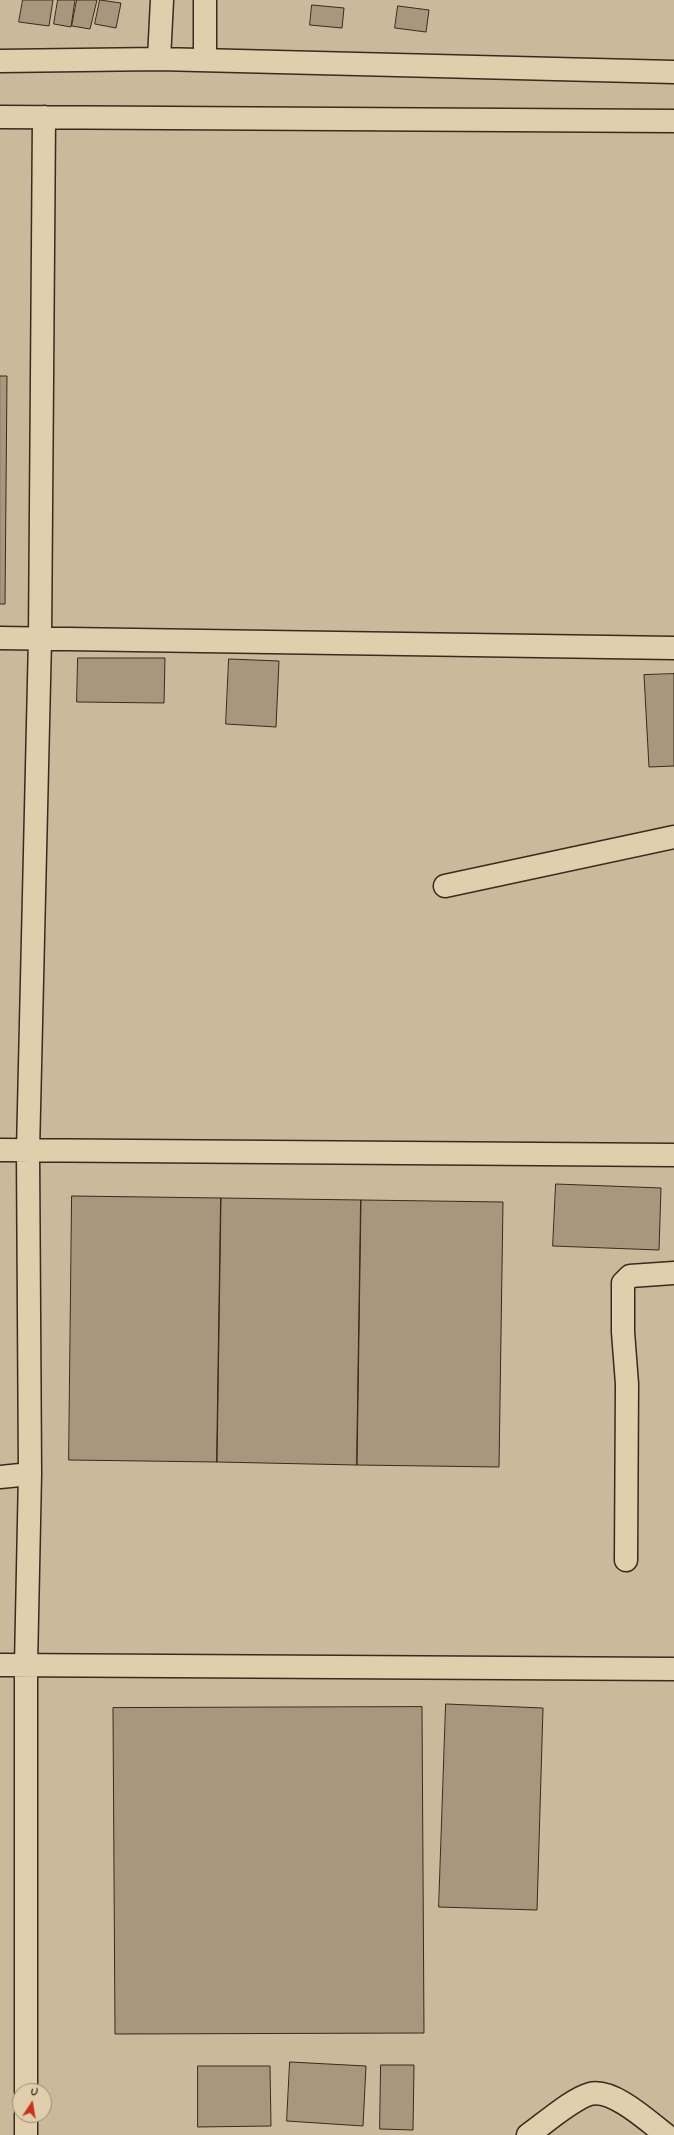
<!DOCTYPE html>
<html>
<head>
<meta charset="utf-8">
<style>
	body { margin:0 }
	#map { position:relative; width:674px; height:2135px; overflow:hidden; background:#d9c7a6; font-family:Mynerve,sans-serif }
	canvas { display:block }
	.north { position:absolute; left:12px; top:2083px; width:40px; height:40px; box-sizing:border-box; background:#e0ceac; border:1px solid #9e8c73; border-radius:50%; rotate:12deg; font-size:11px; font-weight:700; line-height:16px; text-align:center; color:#3b2a1e }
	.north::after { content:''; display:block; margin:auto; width:14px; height:18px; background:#c8321e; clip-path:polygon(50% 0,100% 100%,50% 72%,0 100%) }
</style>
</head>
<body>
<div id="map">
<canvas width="674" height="2135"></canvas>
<div class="north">U</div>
</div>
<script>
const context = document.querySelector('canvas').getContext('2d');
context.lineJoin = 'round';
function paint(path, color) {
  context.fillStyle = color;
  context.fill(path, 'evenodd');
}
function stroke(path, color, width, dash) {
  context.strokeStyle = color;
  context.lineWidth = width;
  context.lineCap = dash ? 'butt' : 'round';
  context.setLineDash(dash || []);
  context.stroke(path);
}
paint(new Path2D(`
	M0 0H674V2135H0ZM20 2091H44V2115H20Z`), '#cab99a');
const building = new Path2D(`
	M23 0H53L49 26 19 22Z
	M58 0H75L71 27 54 24Z
	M77 0H97L90 29 72 26Z
	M100 0 121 3 116 28 95 24Z
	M312 5 344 8 342 28 310 25Z
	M398 6 429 10 426 32 395 28Z
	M0 376H7L5 604H0Z
	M78 658H165L164 703 77 702Z
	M229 659 279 661 276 727 226 724Z
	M674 674V766L649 767 644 675Z
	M556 1184 661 1188 659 1250 553 1246Z
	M72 1196 221 1198 217 1462 69 1460Z
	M221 1198 361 1200 357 1465 217 1462Z
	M361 1200 503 1202 499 1467 357 1465Z
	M446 1704 543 1708 537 1910 439 1907Z
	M422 1707 424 2033 115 2034 113 1708Z
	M290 2062 366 2066 363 2126 287 2121Z
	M381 2065H414L413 2130 380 2129Z
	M198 2066H270L271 2126 198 2127Z`);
paint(building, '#a8977d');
stroke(building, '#3b2a1e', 1);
const minor = new Path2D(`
	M205 0V60
	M159 59 162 0
	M0 61 159 59 674 72
	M0 117 674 121
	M0 638 674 648
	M445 886 674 837
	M0 1150 674 1155
	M0 1477 30 1474
	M626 1560 627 1384 623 1332V1283L630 1276 674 1273
	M0 1665 674 1669
	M26 2091V1665L30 1474 28 1151 40 639 44 117
	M26 2135V2115
	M528 2135C544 2124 572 2099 590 2094 613 2088 649 2122 666 2135`);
stroke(minor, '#3b2a1e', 25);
stroke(minor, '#e0ceac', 22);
</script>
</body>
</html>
